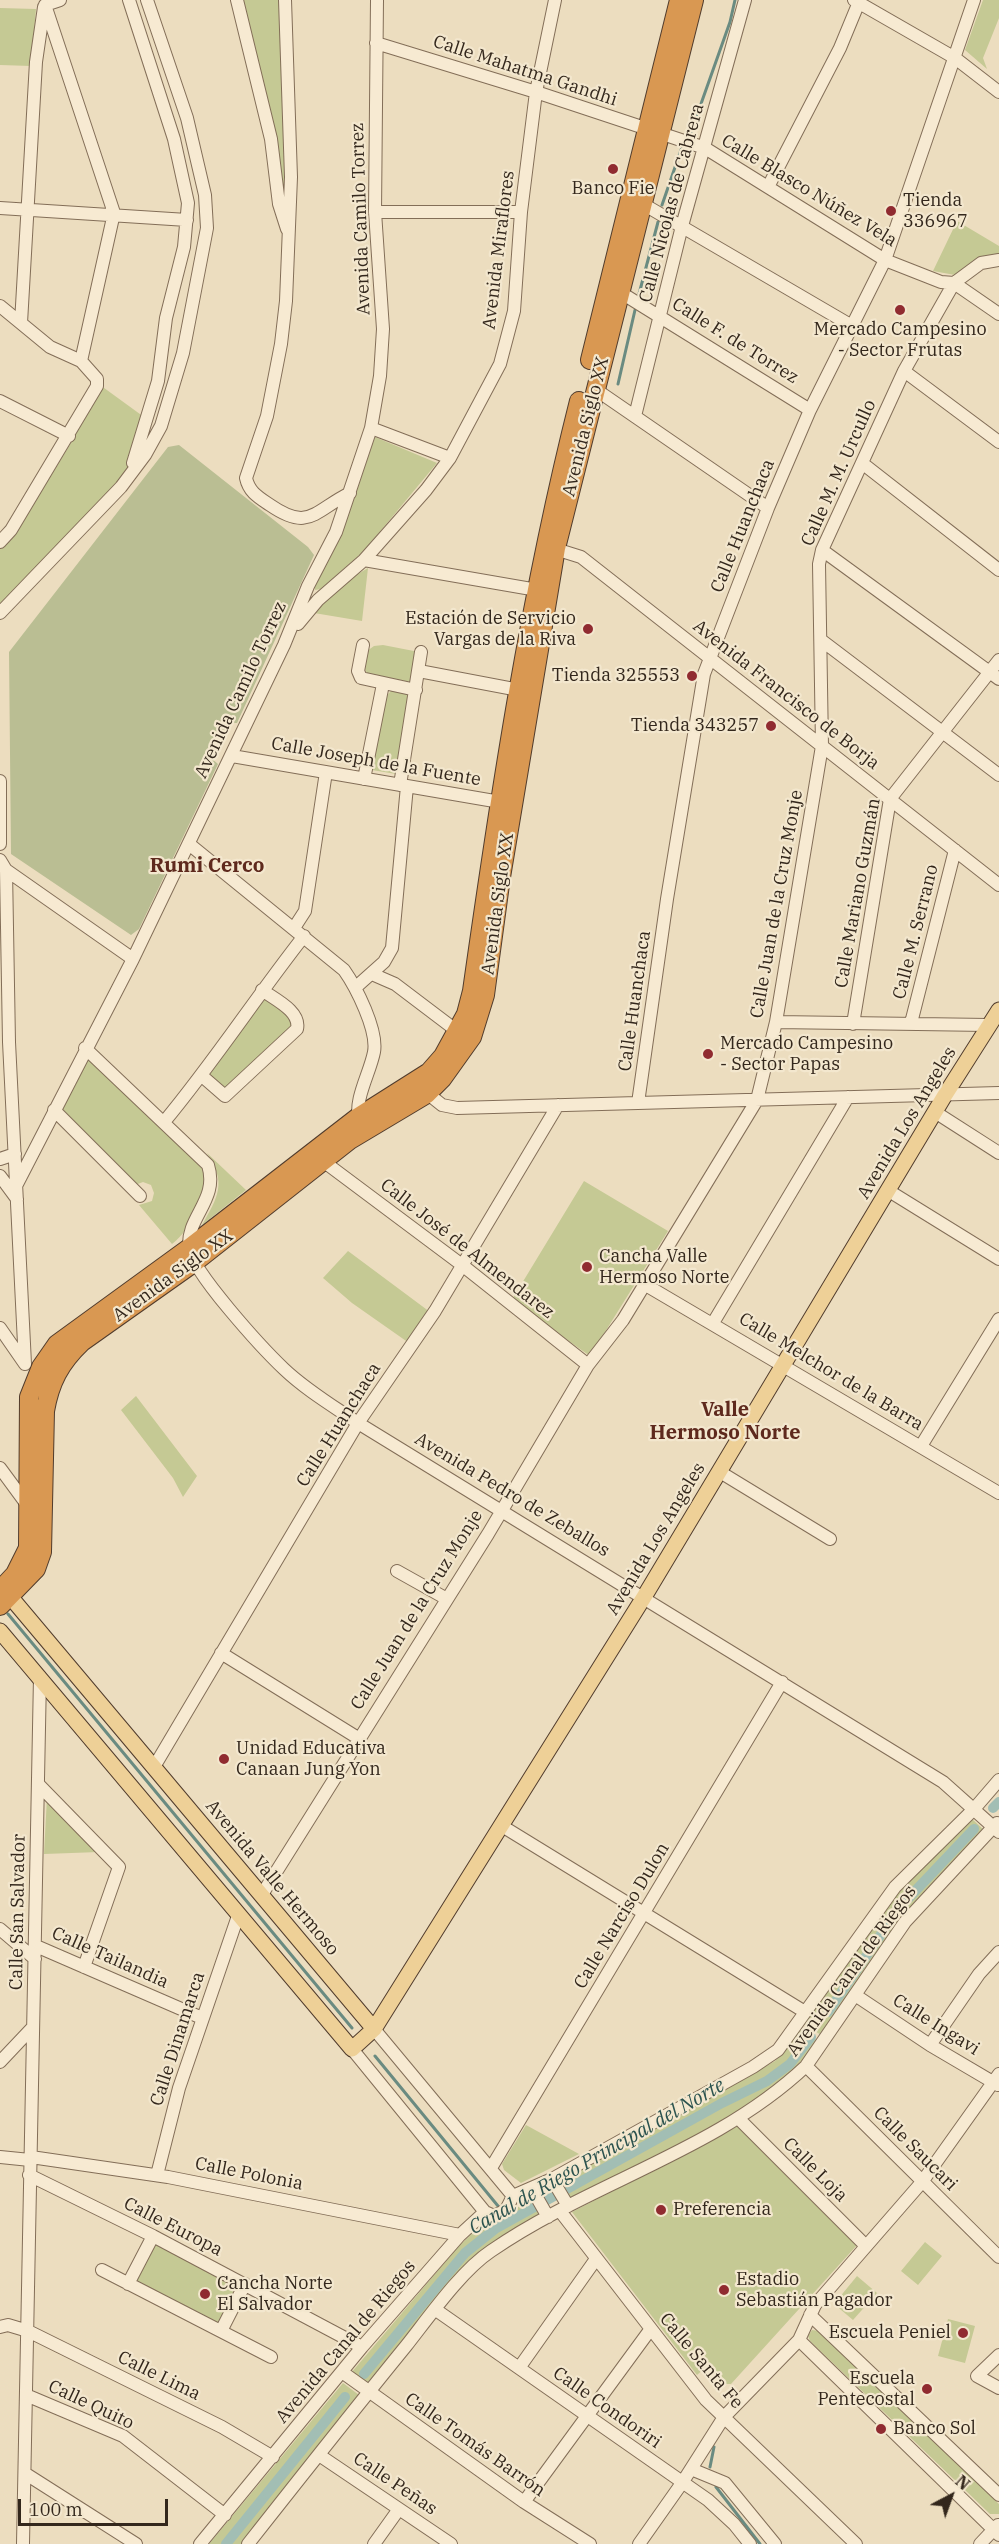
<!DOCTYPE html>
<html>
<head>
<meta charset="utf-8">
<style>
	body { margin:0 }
	#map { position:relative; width:999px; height:2544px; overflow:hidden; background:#ecddbf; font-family:"IBM Plex Serif",serif }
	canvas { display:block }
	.north { position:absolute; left:921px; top:2466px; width:60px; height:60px; -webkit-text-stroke:4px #f3e7ce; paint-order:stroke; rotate:41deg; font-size:16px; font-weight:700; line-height:24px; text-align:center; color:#33271c }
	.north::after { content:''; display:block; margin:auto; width:21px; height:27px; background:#33271c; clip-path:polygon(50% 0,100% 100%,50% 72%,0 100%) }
	.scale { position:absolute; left:18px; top:2499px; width:150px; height:27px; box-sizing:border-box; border:3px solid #33271c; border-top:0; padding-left:8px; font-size:18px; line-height:21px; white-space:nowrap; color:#33271c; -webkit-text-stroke:4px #f3e7ce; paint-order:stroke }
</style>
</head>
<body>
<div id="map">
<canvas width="999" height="2544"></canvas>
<div class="north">N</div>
<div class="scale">100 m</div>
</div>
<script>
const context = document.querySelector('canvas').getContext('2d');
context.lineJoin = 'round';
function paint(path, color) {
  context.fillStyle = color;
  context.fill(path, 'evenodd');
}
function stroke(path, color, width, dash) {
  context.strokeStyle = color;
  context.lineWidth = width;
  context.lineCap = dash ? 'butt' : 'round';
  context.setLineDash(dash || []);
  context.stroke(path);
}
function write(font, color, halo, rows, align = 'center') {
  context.font = font + ' "IBM Plex Serif",serif';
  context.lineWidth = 4.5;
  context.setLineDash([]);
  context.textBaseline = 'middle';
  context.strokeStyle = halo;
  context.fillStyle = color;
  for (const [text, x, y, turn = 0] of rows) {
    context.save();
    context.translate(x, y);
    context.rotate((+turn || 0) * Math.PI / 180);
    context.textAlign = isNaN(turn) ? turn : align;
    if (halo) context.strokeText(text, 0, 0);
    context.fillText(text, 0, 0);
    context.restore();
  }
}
paint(new Path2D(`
	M241 0H280L285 204Z
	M983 0H999V18L983 58 987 69 965 50Z
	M0 8 36 9 31 66 0 65Z
	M957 221 999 246V256L975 260 955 275 933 271Z
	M100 385 144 417 126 473 116 486 0 609V547L15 534 74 438Z
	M375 437 437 463 363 552 321 589 315 590 314 585 344 527Z
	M368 568 362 621 314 613 346 581Z
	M383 645 419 652 411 682 368 675 364 668 367 651 374 646Z
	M391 691 406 693 410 699 396 774 372 770 385 697Z
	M263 996 290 1015 294 1026 231 1087 224 1088 207 1075Z
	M90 1060 201 1166C212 1190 192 1229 172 1244L139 1205 152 1201 154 1193 151 1185 143 1182 135 1185 63 1113 62 1108 85 1062Z
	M207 1153 246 1190 202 1225C218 1197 227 1183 207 1153Z
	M584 1181 668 1231 590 1356 539 1320 513 1298Z
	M348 1251 430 1312 409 1343 352 1303 323 1278Z
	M136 1396 197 1476 183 1497 173 1478 121 1410Z
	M47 1797 99 1852 44 1854Z
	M971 1818 984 1830 821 2035 803 2023 900 1889Z
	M801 2030 818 2041C768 2112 647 2160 570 2200L559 2182 775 2061Z
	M526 2125 579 2154 521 2183 504 2170 502 2164Z
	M738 2126 858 2244 731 2384H724L706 2367 697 2375 572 2212Z
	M532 2199 541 2216 479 2253 367 2384 351 2373 458 2247 481 2225 496 2220Z
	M925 2242 942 2256 918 2285 901 2271Z
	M154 2243 239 2287 220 2325 135 2282Z
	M857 2276 877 2293 853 2320 834 2304Z
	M948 2319 975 2326 965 2363 938 2356Z
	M812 2330 819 2331 999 2504V2514H990L810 2341 808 2336Z
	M343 2383 359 2395 241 2544H209Z`), '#c5c994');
paint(new Path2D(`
	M179 445 308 547 314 555 237 723H230L212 759 218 764 139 929 131 935 11 854 9 652 168 447Z`), '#babe93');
stroke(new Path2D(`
	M691 132 730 22 735 0
	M662 205 682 147
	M639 294 658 222
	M618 384 635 310
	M8 1614 352 2028
	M375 2056 498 2206
	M710 2467 714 2447
	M716 2487 760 2544`), '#6a8b81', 3);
stroke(new Path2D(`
	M993 1808 999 1802
	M828 2012 899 1908 974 1829
	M364 2374 465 2253 495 2229 722 2103 767 2081 790 2064 811 2037
	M226 2544 345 2397`), '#a2beb4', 10);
const minor = new Path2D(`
	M60 0 45 5 114 213 81 361
	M129 0 174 139 188 203 184 247 166 318 158 381 133 463
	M237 0 271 139 279 204 287 229
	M285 0 291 177 286 301 281 344 267 416 246 478C249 492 258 497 270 505 309 532 314 511 350 493
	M854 0 955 58 999 92
	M376 43 536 92 705 148 885 260 941 282 954 283 999 314
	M768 187 840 48 859 2
	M643 204 852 326
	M0 208 187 220
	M375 212H521
	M615 289 810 410
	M0 306 50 347 81 361 97 379V386L11 530 0 542
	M21 323 36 62 44 7
	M904 371 999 442
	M595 389 768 508
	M0 401 69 436
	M635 416 682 226 745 0
	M371 428 450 458
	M862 463 999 570
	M549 547 581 557 999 885
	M822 550 999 679
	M364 560 543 591
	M0 613 121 487 145 455 161 426 183 353 207 228 205 195 187 118 147 0
	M298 624 318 600 364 560 426 490 450 458 500 364 514 311 521 212 536 92 555 0
	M821 640 999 775
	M363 645 358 671 361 678 416 690
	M419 671 519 690
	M232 756 506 803
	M364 779 383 684
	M0 781V844
	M400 785 421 652
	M189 844 344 970C356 987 378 1030 374 1052 370 1073 354 1099 359 1120
	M0 860 6 870 133 959
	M6 870 9 1042 25 1364
	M294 928 305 911 326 772
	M372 974 395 984 457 1031
	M356 987 384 962 392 948 407 786
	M776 1022 988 1025
	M911 1023 955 850
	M853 1024 890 799 999 660
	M85 1048 208 1165C219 1200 187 1216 189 1247 191 1271 264 1350 284 1369 306 1390 333 1406 358 1423L943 1782 999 1832
	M202 1076 225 1096 297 1029C301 1011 274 999 262 990
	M422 1089 442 1105 457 1108 999 1093
	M638 1103 667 899 704 674 768 508 810 410 885 260 974 0
	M54 1110 140 1196
	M935 1112 999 1153
	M164 1122C214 1062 256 997 304 936
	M0 1159 15 1154
	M323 1161 462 1265 588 1365
	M0 1176 17 1199
	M17 1184 133 959 284 645 308 586 336 532 371 428 380 376 383 329 375 212 377 0
	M889 1191 999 1259
	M644 1284 999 1493
	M713 1323 848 1097
	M0 1328 25 1364
	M921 1446 999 1319
	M0 1468 28 1506
	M720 1472 830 1539
	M397 1571 447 1599
	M221 1653 358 1738
	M154 1767 358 1423 435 1311 558 1105
	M38 1784 119 1867 84 1967
	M502 1826 805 2012
	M261 1896 488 1534 588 1365 623 1320 757 1100 776 1022 822 746 819 564 822 550 904 371 954 283 981 263 999 260
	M0 1929 35 1959
	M36 1946 202 2018
	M855 1995 930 2045 998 2085
	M374 2029 513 2196
	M930 2045 979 1974 999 1952
	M352 2049 485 2212 494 2216 506 2210 513 2196 552 2179 753 2067 778 2050 895 1887 974 1809 999 1780
	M0 2062 33 2027
	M806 2066 999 2257
	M739 2119 866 2246
	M0 2157 30 2160
	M31 2157 168 2177 460 2235
	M491 2168 782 1682
	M29 2175 153 2236 362 2347
	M157 2175 179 2088 238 1916
	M552 2179 568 2206
	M532 2189 548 2217
	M560 2211 706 2400 856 2544
	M102 2270 271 2357
	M128 2284 153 2236
	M436 2310 708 2500 734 2524 750 2544
	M810 2315 999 2495
	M0 2327 8 2325 28 2331 222 2427 273 2457
	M221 2331 245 2284
	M799 2340 999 2535
	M999 2355 977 2376 999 2388
	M519 2368 596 2259
	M342 2372 524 2502 590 2544
	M26 2395 123 2436 225 2515
	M319 2455 451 2544
	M691 2469 725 2483 775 2544
	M26 2474 136 2544
	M524 2502 650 2330
	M23 2544 40 1677
	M200 2544 362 2347 460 2235 485 2212
	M248 2544C300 2478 353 2411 406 2346 429 2317 461 2271 491 2251 591 2182 716 2151 806 2066L905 1922 997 1823
	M374 2544 399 2509
	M639 2544 682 2483 724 2417 799 2340 815 2305 922 2182 999 2074
	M980 2544 998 2525`);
const major = new Path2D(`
	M3 1588 374 2029
	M0 1631 352 2049 374 2029 644 1597 945 1095 999 1010`);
const highway = new Path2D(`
	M590 360 679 0
	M0 1590 15 1574 28 1548 29 1397 41 1367 57 1344 189 1248 358 1117 429 1072 443 1056 466 1014 472 991C500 793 530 595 579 401
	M0 1606 36 1569 42 1552 45 1411C50 1382 60 1363 82 1342L195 1262 350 1140 427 1094 442 1079 472 1037 485 995 501 877 556 548 694 0`);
stroke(minor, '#836e58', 14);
stroke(major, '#513c2d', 17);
stroke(highway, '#513c2d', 20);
stroke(minor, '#f7ead2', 12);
stroke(major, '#eed097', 15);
stroke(highway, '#d99852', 18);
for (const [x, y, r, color] of [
	[613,169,6,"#902b30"],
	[891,211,6,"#902b30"],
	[900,310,6,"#902b30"],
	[588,629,6,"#902b30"],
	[692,676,6,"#902b30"],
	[771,726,6,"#902b30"],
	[708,1054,6,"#902b30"],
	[587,1267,6,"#902b30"],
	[224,1759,6,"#902b30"],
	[661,2210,6,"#902b30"],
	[724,2290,6,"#902b30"],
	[205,2294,6,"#902b30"],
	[963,2333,6,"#902b30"],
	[927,2389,6,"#902b30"],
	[881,2429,6,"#902b30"]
]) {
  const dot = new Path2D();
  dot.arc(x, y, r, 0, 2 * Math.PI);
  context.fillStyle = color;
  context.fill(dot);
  stroke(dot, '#f3e7ce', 2);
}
write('18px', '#33271c', '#f3e7ce', [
	["Calle Mahatma Gandhi",525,71,18],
	["Calle Blasco Núñez Vela",809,191,31],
	["Calle Nicolas de Cabrera",672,203,-75],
	["Avenida Camilo Torrez",361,219,-92],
	["Avenida Miraflores",499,250,-83],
	["Calle F. de Torrez",735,341,32],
	["Avenida Siglo XX",586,427,-76],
	["Calle M. M. Urcullo",839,473,-66],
	["Calle Huanchaca",743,526,-68],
	["Avenida Camilo Torrez",241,690,-65],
	["Avenida Francisco de Borja",786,695,38],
	["Calle Joseph de la Fuente",376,762,10],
	["Calle Mariano Guzmán",858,893,-80],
	["Avenida Siglo XX",498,904,-82],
	["Calle Juan de la Cruz Monje",777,904,-80],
	["Calle M. Serrano",916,932,-76],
	["Calle Huanchaca",635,1001,-82],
	["Avenida Los Angeles",907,1123,-59],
	["Calle José de Almendarez",467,1249,38],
	["Avenida Siglo XX",173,1276,-36],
	["Calle Melchor de la Barra",831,1372,31],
	["Calle Huanchaca",339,1425,-58],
	["Avenida Pedro de Zeballos",512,1495,31],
	["Avenida Los Angeles",656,1539,-59],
	["Calle Juan de la Cruz Monje",417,1610,-58],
	["Avenida Valle Hermoso",272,1878,50],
	["Calle San Salvador",18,1912,-89],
	["Calle Narciso Dulon",622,1916,-59],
	["Calle Tailandia",110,1958,24],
	["Avenida Canal de Riegos",852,1971,-54],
	["Calle Ingavi",936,2025,32],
	["Calle Dinamarca",178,2039,-72],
	["Calle Saucari",915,2149,45],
	["Calle Loja",815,2170,45],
	["Calle Polonia",249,2174,11],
	["Calle Europa",173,2227,27],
	["Avenida Canal de Riegos",346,2342,-50],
	["Calle Santa Fe",701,2361,50],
	["Calle Lima",159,2376,26],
	["Calle Quito",91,2405,25],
	["Calle Condoriri",607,2408,35],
	["Calle Tomás Barrón",475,2445,35],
	["Calle Peñas",395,2484,34]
]);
write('18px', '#33271c', '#f3e7ce', [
	["Banco Fie",613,189,"center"],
	["Tienda",903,201],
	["336967",903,222],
	["Mercado Campesino",900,330,"center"],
	["- Sector Frutas",900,351,"center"],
	["Estación de Servicio",576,619,"right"],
	["Vargas de la Riva",576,640,"right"],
	["Tienda 325553",680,676,"right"],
	["Tienda 343257",759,726,"right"],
	["Mercado Campesino",720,1044],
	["- Sector Papas",720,1065],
	["Cancha Valle",599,1257],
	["Hermoso Norte",599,1278],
	["Unidad Educativa",236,1749],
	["Canaan Jung Yon",236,1770],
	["Preferencia",673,2210],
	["Estadio",736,2280],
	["Sebastián Pagador",736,2301],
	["Cancha Norte",217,2284],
	["El Salvador",217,2305],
	["Escuela Peniel",951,2333,"right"],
	["Escuela",915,2379,"right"],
	["Pentecostal",915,2400,"right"],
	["Banco Sol",893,2429]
], 'left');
write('bold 20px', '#5e291d', '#f3e7ce', [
	["Rumi Cerco",207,866],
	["Valle",725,1410],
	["Hermoso Norte",725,1433]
]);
write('italic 20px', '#2c534f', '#f3e7ce', [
	["Canal de Riego Principal del Norte",597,2157,-30]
]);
</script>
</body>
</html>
